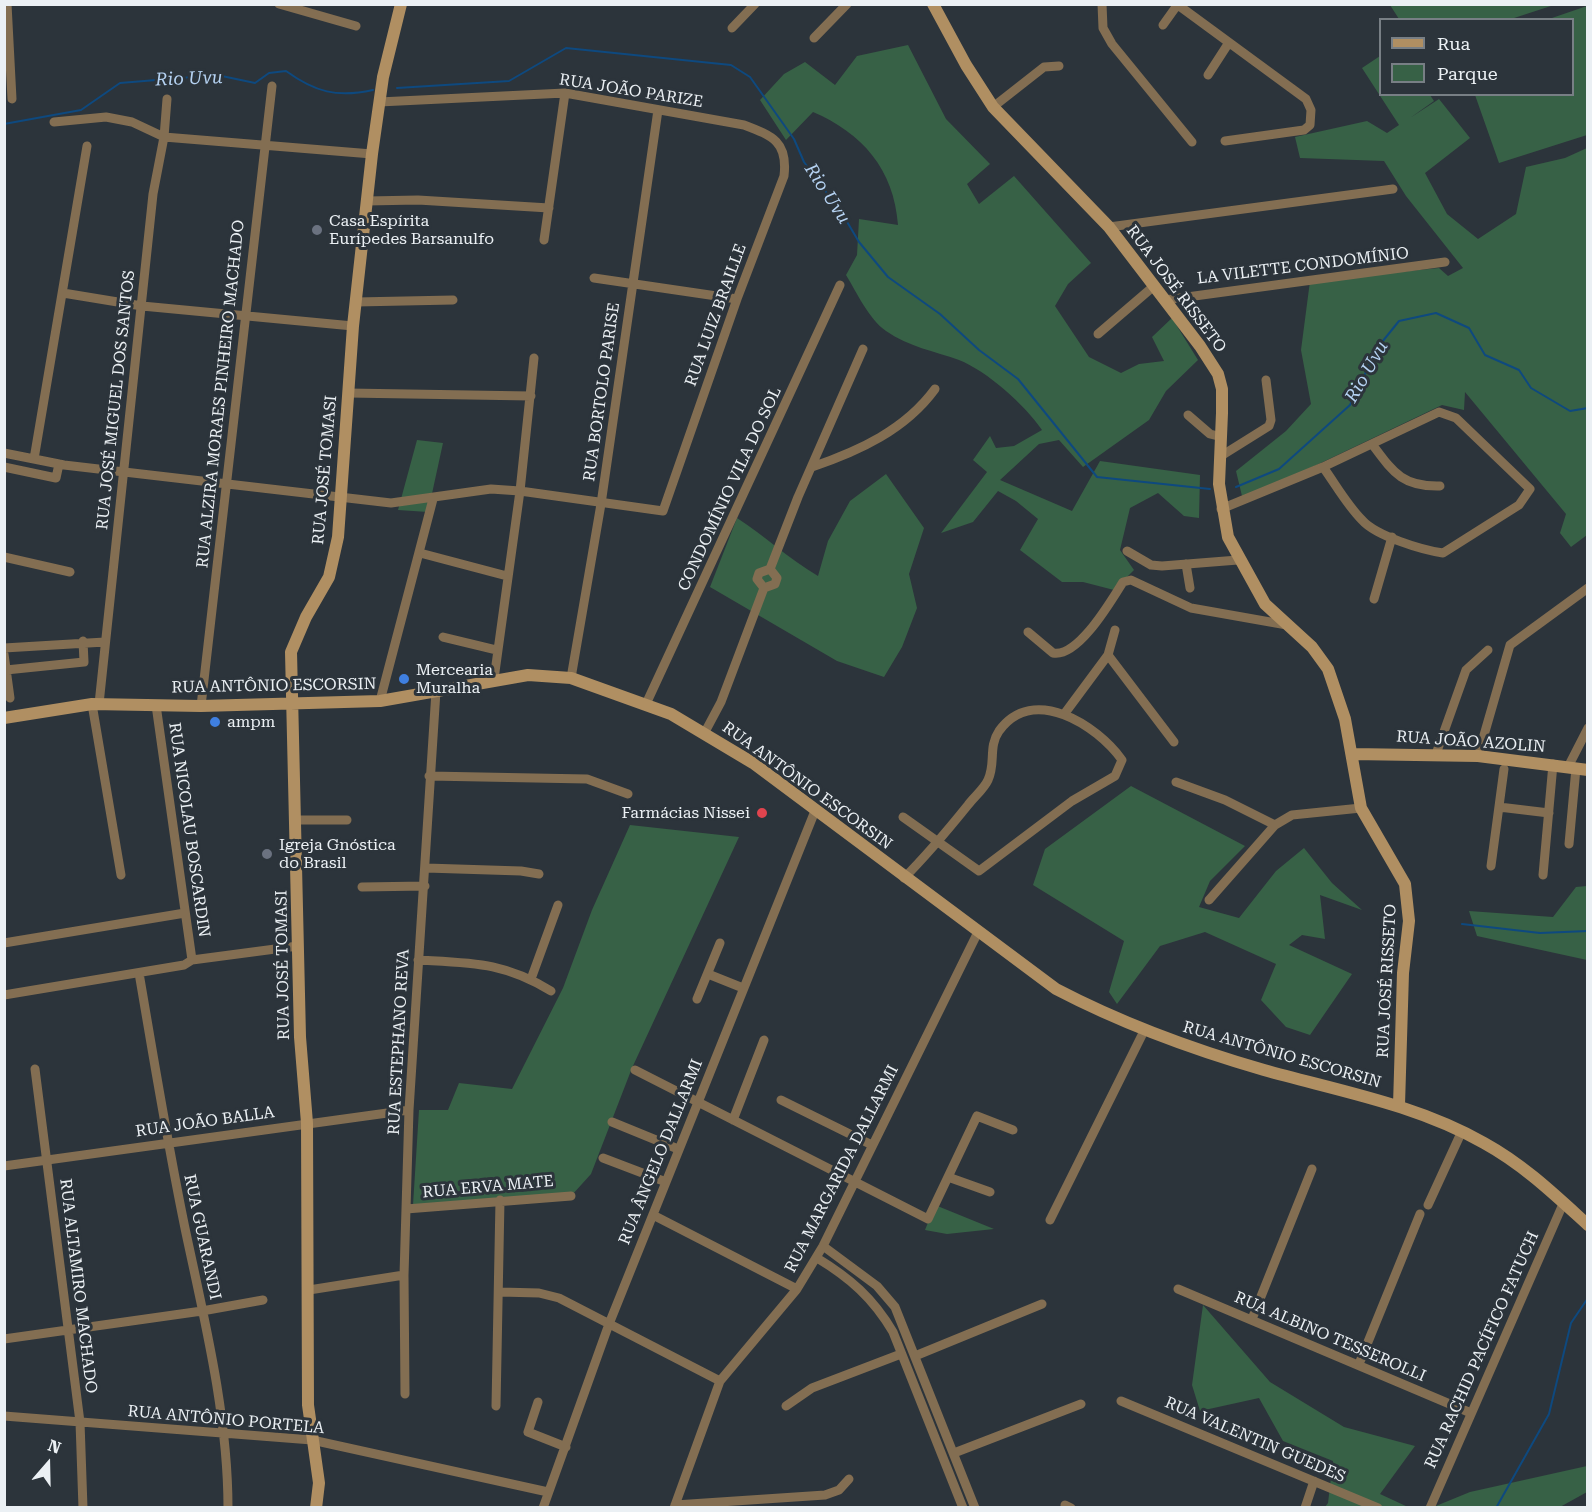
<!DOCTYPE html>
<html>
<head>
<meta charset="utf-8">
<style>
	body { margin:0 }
	#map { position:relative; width:1592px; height:1512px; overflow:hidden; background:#2c343b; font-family:"Roboto Serif",serif }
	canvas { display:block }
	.frame { position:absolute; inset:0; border:6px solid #ebf0f4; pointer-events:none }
	.legend { position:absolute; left:1379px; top:18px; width:195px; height:78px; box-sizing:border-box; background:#2c343b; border:2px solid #787f85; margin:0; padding:8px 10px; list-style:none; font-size:18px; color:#ebf0f4 }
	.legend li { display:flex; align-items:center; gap:12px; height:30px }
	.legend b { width:30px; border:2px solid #787f85 }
	.north { position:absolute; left:18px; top:1434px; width:60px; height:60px; -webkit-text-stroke:4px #2c343b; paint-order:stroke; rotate:20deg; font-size:16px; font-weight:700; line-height:24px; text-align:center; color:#ebf0f4 }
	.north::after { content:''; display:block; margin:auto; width:21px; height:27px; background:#ebf0f4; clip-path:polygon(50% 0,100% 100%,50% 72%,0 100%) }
</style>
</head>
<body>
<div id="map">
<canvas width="1592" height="1512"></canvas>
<div class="frame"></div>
<ul class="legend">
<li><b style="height:8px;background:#b08f62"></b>Rua</li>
<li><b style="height:16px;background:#376146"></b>Parque</li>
</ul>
<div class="north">N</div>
</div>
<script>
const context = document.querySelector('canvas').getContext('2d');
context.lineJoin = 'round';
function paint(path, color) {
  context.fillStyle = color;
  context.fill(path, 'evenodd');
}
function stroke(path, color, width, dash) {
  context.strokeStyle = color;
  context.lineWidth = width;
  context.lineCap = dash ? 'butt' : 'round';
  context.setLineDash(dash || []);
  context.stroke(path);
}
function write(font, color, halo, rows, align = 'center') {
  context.font = font + ' "Roboto Serif",serif';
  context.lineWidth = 6;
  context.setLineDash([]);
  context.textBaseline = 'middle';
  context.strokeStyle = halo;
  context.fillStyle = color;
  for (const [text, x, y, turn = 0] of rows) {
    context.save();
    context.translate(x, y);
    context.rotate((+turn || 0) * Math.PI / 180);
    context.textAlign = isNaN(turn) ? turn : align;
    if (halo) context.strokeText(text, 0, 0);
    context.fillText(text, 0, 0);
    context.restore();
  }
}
paint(new Path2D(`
	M1390 5H1554L1511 19H1399Z
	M1587 6V135L1499 163 1475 95 1572 94V20L1549 19Z
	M908 45 946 119 990 164 967 184 979 204 1014 176 1091 263 1068 284 1055 306 1089 357 1121 373 1139 364 1164 361 1152 337 1172 318 1198 360 1166 391 1149 420 1083 467 1059 440 1039 444 1000 480 1072 511 1100 461 1200 475 1199 518 1184 516 1158 493 1130 508 1120 550 1134 570 1114 590 1083 582H1062L1020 550 1038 519 1016 501 998 491 973 522 941 533 987 472 973 460 990 436 996 448 1014 446 1042 430C1025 405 987 371 959 360 934 351 909 347 886 331 869 319 857 293 846 275L857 255 859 219 898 225C894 169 862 133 813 112L786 140 760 100 784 74 805 62 835 85 857 56Z
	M1380 56V94L1430 95 1434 101 1410 118 1439 99 1470 138 1425 173 1447 214 1478 239 1516 214 1526 167 1565 158 1587 148V535L1571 547 1560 533 1566 514 1465 392 1464 410 1442 405 1281 482 1242 496 1236 471 1286 431 1311 404 1301 350 1310 281 1439 268 1448 276 1463 268 1406 196 1384 161 1300 158 1295 137 1367 121 1387 133 1399 125 1362 68Z
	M417 440 443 443 428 512 398 510Z
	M886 474 924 528 909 574 917 608 902 647 884 677 837 661 710 587 737 518C765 536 789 559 818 576L828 541 850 501Z
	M1131 786 1245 846 1210 881 1199 907 1239 918 1276 871 1304 848 1332 883 1362 910 1320 895 1325 939 1302 935 1289 945 1352 974 1310 1035 1286 1027 1261 1000 1276 964 1205 932 1160 946 1117 1004 1109 992 1124 941 1033 885 1045 849Z
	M630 825 739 837 632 1068 591 1174 572 1195 413 1205 419 1110H448L459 1083 512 1089 563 988 592 910Z
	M1587 886V960L1477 936 1469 911 1553 917 1576 887Z
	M935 1205 994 1229 947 1234 925 1230Z
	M1203 1305 1270 1382 1344 1427 1415 1446 1380 1494 1408 1507H1325L1328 1503 1333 1461 1283 1441 1259 1398 1200 1411 1192 1385Z
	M1587 1466V1492L1560 1507 1431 1508 1470 1492Z`), '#376146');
stroke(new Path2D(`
	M397 88 509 81 566 48 731 65 750 77 794 139 804 162 843 215 859 242 888 277 940 314 979 350 1018 379 1097 477 1210 489
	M4 124 81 110 120 83 217 75 255 83 269 73 286 71C315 92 337 98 373 90
	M1236 487 1279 469 1350 405 1378 347 1399 321 1436 313 1469 328 1485 355 1519 370 1531 388 1570 411 1588 408
	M1462 924 1540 933 1588 931
	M1496 1508 1549 1414 1571 1323 1588 1298`), '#0e497f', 2);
stroke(new Path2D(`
	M7 4 12 99
	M279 4 356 26
	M1102 4 1103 28 1112 44 1192 142
	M1178 5 1306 99 1311 110 1310 125 1304 130 1225 141
	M1163 25 1178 4
	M732 28 755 4
	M814 38 847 4
	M1208 75 1228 44
	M993 107 1044 67 1059 66
	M54 122 106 117 132 122 164 137 372 154
	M367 201 418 200 549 208
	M1109 227 1393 189
	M544 240 565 93
	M594 278 737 299
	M63 293 142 306 353 326
	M1165 300 1445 262
	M356 302 453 300
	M1098 334 1154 286
	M348 393 531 396
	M1188 415 1210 434 1222 437
	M1372 444C1393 472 1402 487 1440 486
	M4 453 64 465 391 503 491 489 520 491 663 511 737 299 784 176C788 142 773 136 744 125L565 93 379 102
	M1221 456 1269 426 1271 420 1266 380
	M34 459 87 146
	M4 467 56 478 59 464
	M812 467C859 451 905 430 935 389
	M1221 509 1323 467 1439 412 1456 418 1530 489 1519 505 1443 553C1422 550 1376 536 1362 520 1347 505 1336 485 1323 467
	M1127 551 1151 565 1162 566 1238 560
	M420 553 507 576
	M4 557 70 572
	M1186 564 1190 588
	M770 569 798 497 863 349
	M764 588 757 579 759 573 770 569
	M764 588 775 584 777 578 770 569
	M1374 599 1392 537
	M1028 632 1053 653C1078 658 1111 601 1123 582L1131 580 1191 608 1287 625
	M443 637 497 650
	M4 648 105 642
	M4 654 10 698
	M1108 655 1174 742
	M6 670 84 662 83 641
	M571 678 601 504 658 110
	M494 679 520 491 534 358
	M380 701 433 499
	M92 704 121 875
	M99 704 153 194 164 137 167 99
	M646 704 840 285
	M156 705 192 960
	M201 706 272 86
	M1065 713 1108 655 1115 630
	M705 732 721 702 764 588
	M1436 754 1466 670 1488 650
	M1478 756 1510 645 1588 588
	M1568 767 1588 728
	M429 776 587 779 628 794
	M1176 782 1225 800 1275 825 1292 815 1361 808
	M1499 807 1549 813
	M903 817 979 871 1072 801 1115 776 1122 760C1097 725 1033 684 999 731 988 747 996 763 988 780 984 789 974 797 968 805 947 831 927 855 904 878
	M297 820H347
	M1569 844 1576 768
	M1491 866 1504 769
	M426 868 521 871 539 874
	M1543 875 1553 764
	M362 887 425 886
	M1209 900 1275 825
	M4 943 185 913
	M418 960C472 963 504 962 551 991
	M139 973C154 1060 168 1147 186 1233 205 1322 228 1416 228 1508
	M708 974 743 988
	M531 979 558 905
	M4 995 184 965 192 960 298 946
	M697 999 720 943
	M35 1069 80 1422 83 1508
	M635 1070 928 1219 977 1116 1013 1130
	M781 1100 872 1145
	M733 1120 764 1040
	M612 1122 678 1149
	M603 1158 666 1182
	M4 1166 409 1110
	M948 1177 990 1192
	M1428 1205 1462 1131
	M406 1209 571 1196
	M653 1215 797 1289
	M1050 1220 1144 1031
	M823 1246 877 1286 895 1307 975 1508
	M817 1258C850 1278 873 1298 893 1332L963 1508
	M1178 1289 1471 1413
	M309 1290 404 1275
	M500 1292 539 1293 559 1298 720 1381
	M1252 1319 1312 1169
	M4 1339 202 1311 263 1300
	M915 1356 1042 1304
	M1359 1364 1420 1214
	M405 1394 404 1275 409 1110 436 691
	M1121 1401 1378 1508
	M538 1402 528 1432 566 1447
	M496 1406 500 1200
	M786 1406 812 1388 901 1354
	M4 1416 312 1440 548 1492
	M954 1453 1081 1404
	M675 1505 825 1495 839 1490 849 1479
	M1065 1505 1071 1508
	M543 1508 609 1324 815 811
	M674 1508 720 1381 797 1289 823 1246 978 932
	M1305 1508 1314 1481
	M1430 1508 1563 1204`), '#836e52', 9);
stroke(new Path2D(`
	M933 4 966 65 993 107 1109 227 1200 346 1218 374 1222 389V413L1219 484 1228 537 1265 604 1312 647 1328 669 1345 719 1361 808 1405 884 1409 921 1403 973 1399 1105
	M4 718 92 704 201 706 380 701 528 675 571 678 671 714 753 763 1056 989C1123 1024 1191 1049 1264 1070 1339 1091 1415 1104 1484 1143 1524 1165 1555 1195 1588 1225
	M1353 754 1478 756 1588 770
	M316 1508 319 1483 308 1405 307 1123 300 1037 291 652 306 617 329 577 338 537 353 326 372 154 383 77 401 4`), '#b08f62', 12);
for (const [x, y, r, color] of [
	[317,230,6,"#6b7280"],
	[404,679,6,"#3f7fe0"],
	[215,722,6,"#3f7fe0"],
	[762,813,6,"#e0444e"],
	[267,854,6,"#6b7280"]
]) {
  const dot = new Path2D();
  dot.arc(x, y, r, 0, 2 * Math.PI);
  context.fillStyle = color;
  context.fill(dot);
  stroke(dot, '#2c343b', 2);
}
write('16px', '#ebf0f4', '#2c343b', [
	["RUA JOÃO PARIZE",631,91,9],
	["LA VILETTE CONDOMÍNIO",1303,266,-7],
	["RUA JOSÉ RISSETO",1176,289,53],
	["RUA LUIZ BRAILLE",716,315,-70],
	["RUA BORTOLO PARISE",602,392,-82],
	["RUA ALZIRA MORAES PINHEIRO MACHADO",221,394,-84],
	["RUA JOSÉ MIGUEL DOS SANTOS",116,400,-84],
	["RUA JOSÉ TOMASI",325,470,-85],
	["CONDOMÍNIO VILA DO SOL",730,489,-65],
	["RUA ANTÔNIO ESCORSIN",274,686,-1],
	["RUA JOÃO AZOLIN",1471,742,4],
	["RUA ANTÔNIO ESCORSIN",807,786,36],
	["RUA NICOLAU BOSCARDIN",189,830,82],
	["RUA JOSÉ TOMASI",283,965,-91],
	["RUA JOSÉ RISSETO",1387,981,-87],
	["RUA ESTEPHANO REVA",399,1042,-87],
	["RUA ANTÔNIO ESCORSIN",1282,1055,16],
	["RUA JOÃO BALLA",205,1122,-8],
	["RUA ÂNGELO DALLARMI",661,1152,-68],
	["RUA MARGARIDA DALLARMI",842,1169,-63],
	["RUA ERVA MATE",488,1187,-5],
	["RUA GUARANDI",202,1237,78],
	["RUA ALTAMIRO MACHADO",78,1286,83],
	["RUA ALBINO TESSEROLLI",1330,1337,23],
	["RUA RACHID PACÍFICO FATUCH",1482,1350,-66],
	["RUA ANTÔNIO PORTELA",226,1420,5],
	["RUA VALENTIN GUEDES",1255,1440,23]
]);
write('16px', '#ebf0f4', '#2c343b', [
	["Casa Espírita",329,221],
	["Eurípedes Barsanulfo",329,239],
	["Mercearia",416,670],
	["Muralha",416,688],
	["ampm",227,722],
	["Farmácias Nissei",750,813,"right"],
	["Igreja Gnóstica",279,845],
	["do Brasil",279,863]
], 'left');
write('italic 18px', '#b5d2f2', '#2c343b', [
	["Rio Uvu",189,79,-2],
	["Rio Uvu",827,194,57],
	["Rio Uvu",1367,372,-60]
]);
</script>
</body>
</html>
